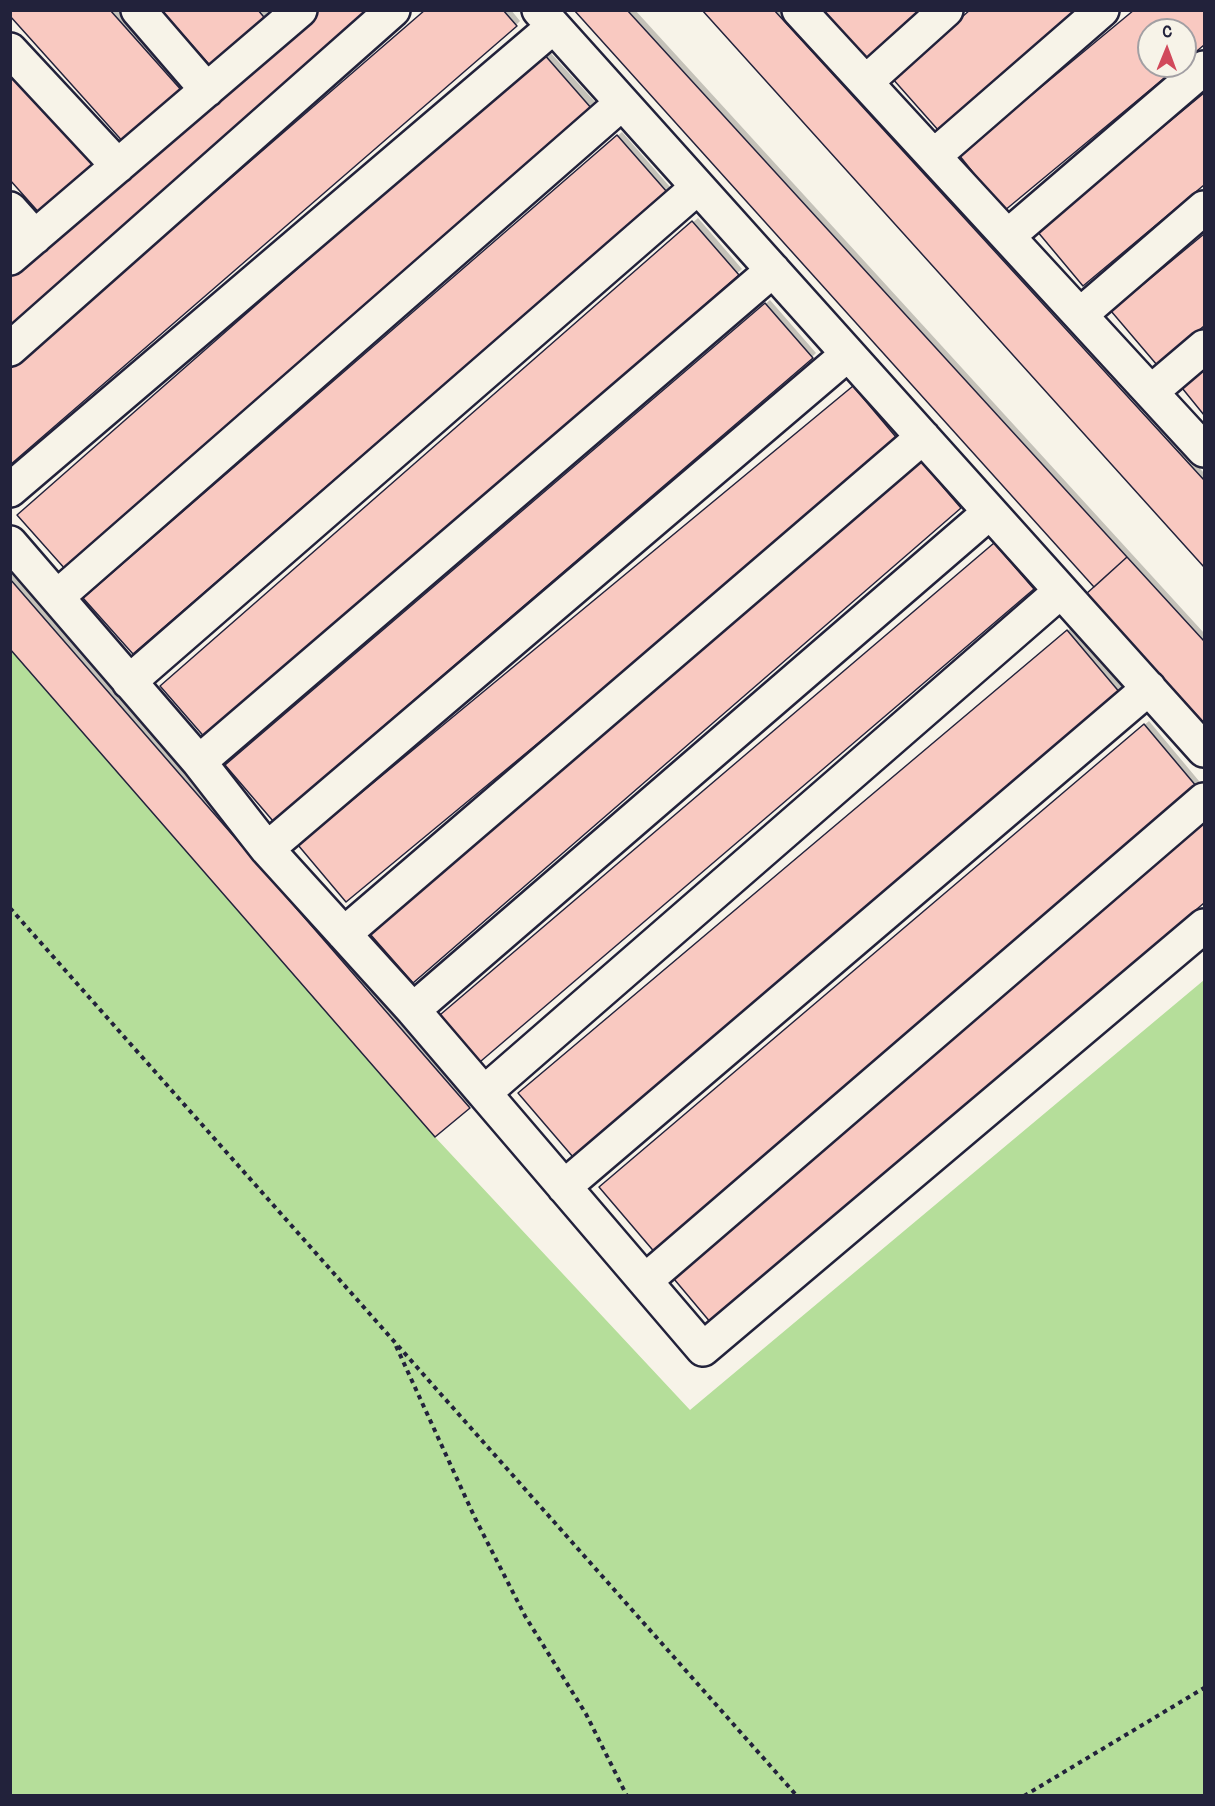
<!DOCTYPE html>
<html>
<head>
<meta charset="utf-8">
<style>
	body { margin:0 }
	#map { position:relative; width:1215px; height:1806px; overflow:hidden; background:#f7f3e8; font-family:Pangolin,sans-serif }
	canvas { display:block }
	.frame { position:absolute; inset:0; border:12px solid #22223b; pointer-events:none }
	.north { position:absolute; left:1137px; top:18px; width:60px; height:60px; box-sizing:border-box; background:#f7f3e8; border:2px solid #a29fa3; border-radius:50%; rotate:1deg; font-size:16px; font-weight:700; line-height:24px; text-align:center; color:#22223b }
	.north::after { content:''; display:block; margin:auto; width:21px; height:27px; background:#d1495b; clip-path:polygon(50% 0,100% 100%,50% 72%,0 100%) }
</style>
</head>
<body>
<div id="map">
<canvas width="1215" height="1806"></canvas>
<div class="frame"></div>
<div class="north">С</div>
</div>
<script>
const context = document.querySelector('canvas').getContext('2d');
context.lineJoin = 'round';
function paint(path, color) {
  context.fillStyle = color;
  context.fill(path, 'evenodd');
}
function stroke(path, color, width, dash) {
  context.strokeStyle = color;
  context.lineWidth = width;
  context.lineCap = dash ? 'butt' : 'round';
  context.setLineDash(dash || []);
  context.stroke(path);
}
paint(new Path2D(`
	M10 649 435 1137 690 1410 1204 980V1795H11Z`), '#b5de9a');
paint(new Path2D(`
	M10 10H118L186 87 182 91Z
	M163 10H266L271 16 267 21Z
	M426 10H511L520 21 516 25Z
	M576 10H635L1204 633V721L1088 594 1096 587Z
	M703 10H782L1204 473V565Z
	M548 50 596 103 66 568Z
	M1204 94V183L1083 284 1043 227Z
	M622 132 670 187 666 191 90 594Z
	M698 218 742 269 207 738 166 682Z
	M1204 235V324L1157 363 1118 307Z
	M770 300 816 353 812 357 231 761Z
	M1204 362V413L1180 383Z
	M858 382 904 438 304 840Z
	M924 456 964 503 413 981Z
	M999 540 1037 584 1033 588 441 1016Z
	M10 571 473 1102 469 1107 10 646Z
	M1072 627 1124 688 573 1155 524 1089Z
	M1149 721 1204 787 605 1183Z
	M1204 819V901L711 1321Z`), '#0003');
const building = new Path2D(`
	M10 10H110L183 92 125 144 10 16Z
	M161 10H258L268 22 214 70Z
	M314 10H380L10 330V273Z
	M425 10H503L517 26 10 465V369Z
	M574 10H627L1127 557 1094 587Z
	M702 10H774L1204 480V567Z
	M820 10H926L866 66Z
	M970 10H1078L939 131 892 78Z
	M1134 10H1204V45L1185 61V30H1149V66H1179L1004 211 959 155Z
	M543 53 592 109 66 570 17 515Z
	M10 70 97 169 42 216 10 180Z
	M1204 93V185L1083 286 1037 231Z
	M617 135 667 192 133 654 83 598Z
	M692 221 739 275 207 740 160 686Z
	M1204 234V326L1157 365 1111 311Z
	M765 303 813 358 273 821 225 765Z
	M1204 361V415L1178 383Z
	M853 386 901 443 346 902 298 845Z
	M919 459 961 508 413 983 370 934Z
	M994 543 1034 589 474 1067 434 1020Z
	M1127 557 1204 641V723L1086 594Z
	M10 579 470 1108 435 1137 10 649Z
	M1067 630 1121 694 573 1157 518 1093Z
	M1144 724 1202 793 657 1255 599 1187Z
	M1204 818V903L711 1323 669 1273Z`);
paint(building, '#f9c9c1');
stroke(building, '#22223b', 1.5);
const minor = new Path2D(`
	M138 10 207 90
	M539 10 1204 750
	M799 10 1204 450
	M10 50 118 166
	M866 82 946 10
	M934 156 1102 10
	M10 209 35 237
	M1008 236 1204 68
	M10 258 300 10
	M1080 315 1204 208
	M10 349 393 10
	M1151 392 1204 347
	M10 490 553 27
	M10 543 199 762 267 849 413 1010 703 1349 1204 926
	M57 597 622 103
	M129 682 698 187
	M199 762 773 270
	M267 849 848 354
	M344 934 923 437
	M413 1010 990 512
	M484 1093 1061 591
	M564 1187 1149 688
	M645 1281 1204 800`);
stroke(minor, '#22223b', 38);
stroke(new Path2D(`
	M10 908 797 1796
	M396 1346 475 1518 525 1616 586 1714 627 1796
	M1024 1796 1204 1688`), '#22223b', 4, [4.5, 4.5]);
stroke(minor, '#f7f3e8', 33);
</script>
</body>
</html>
